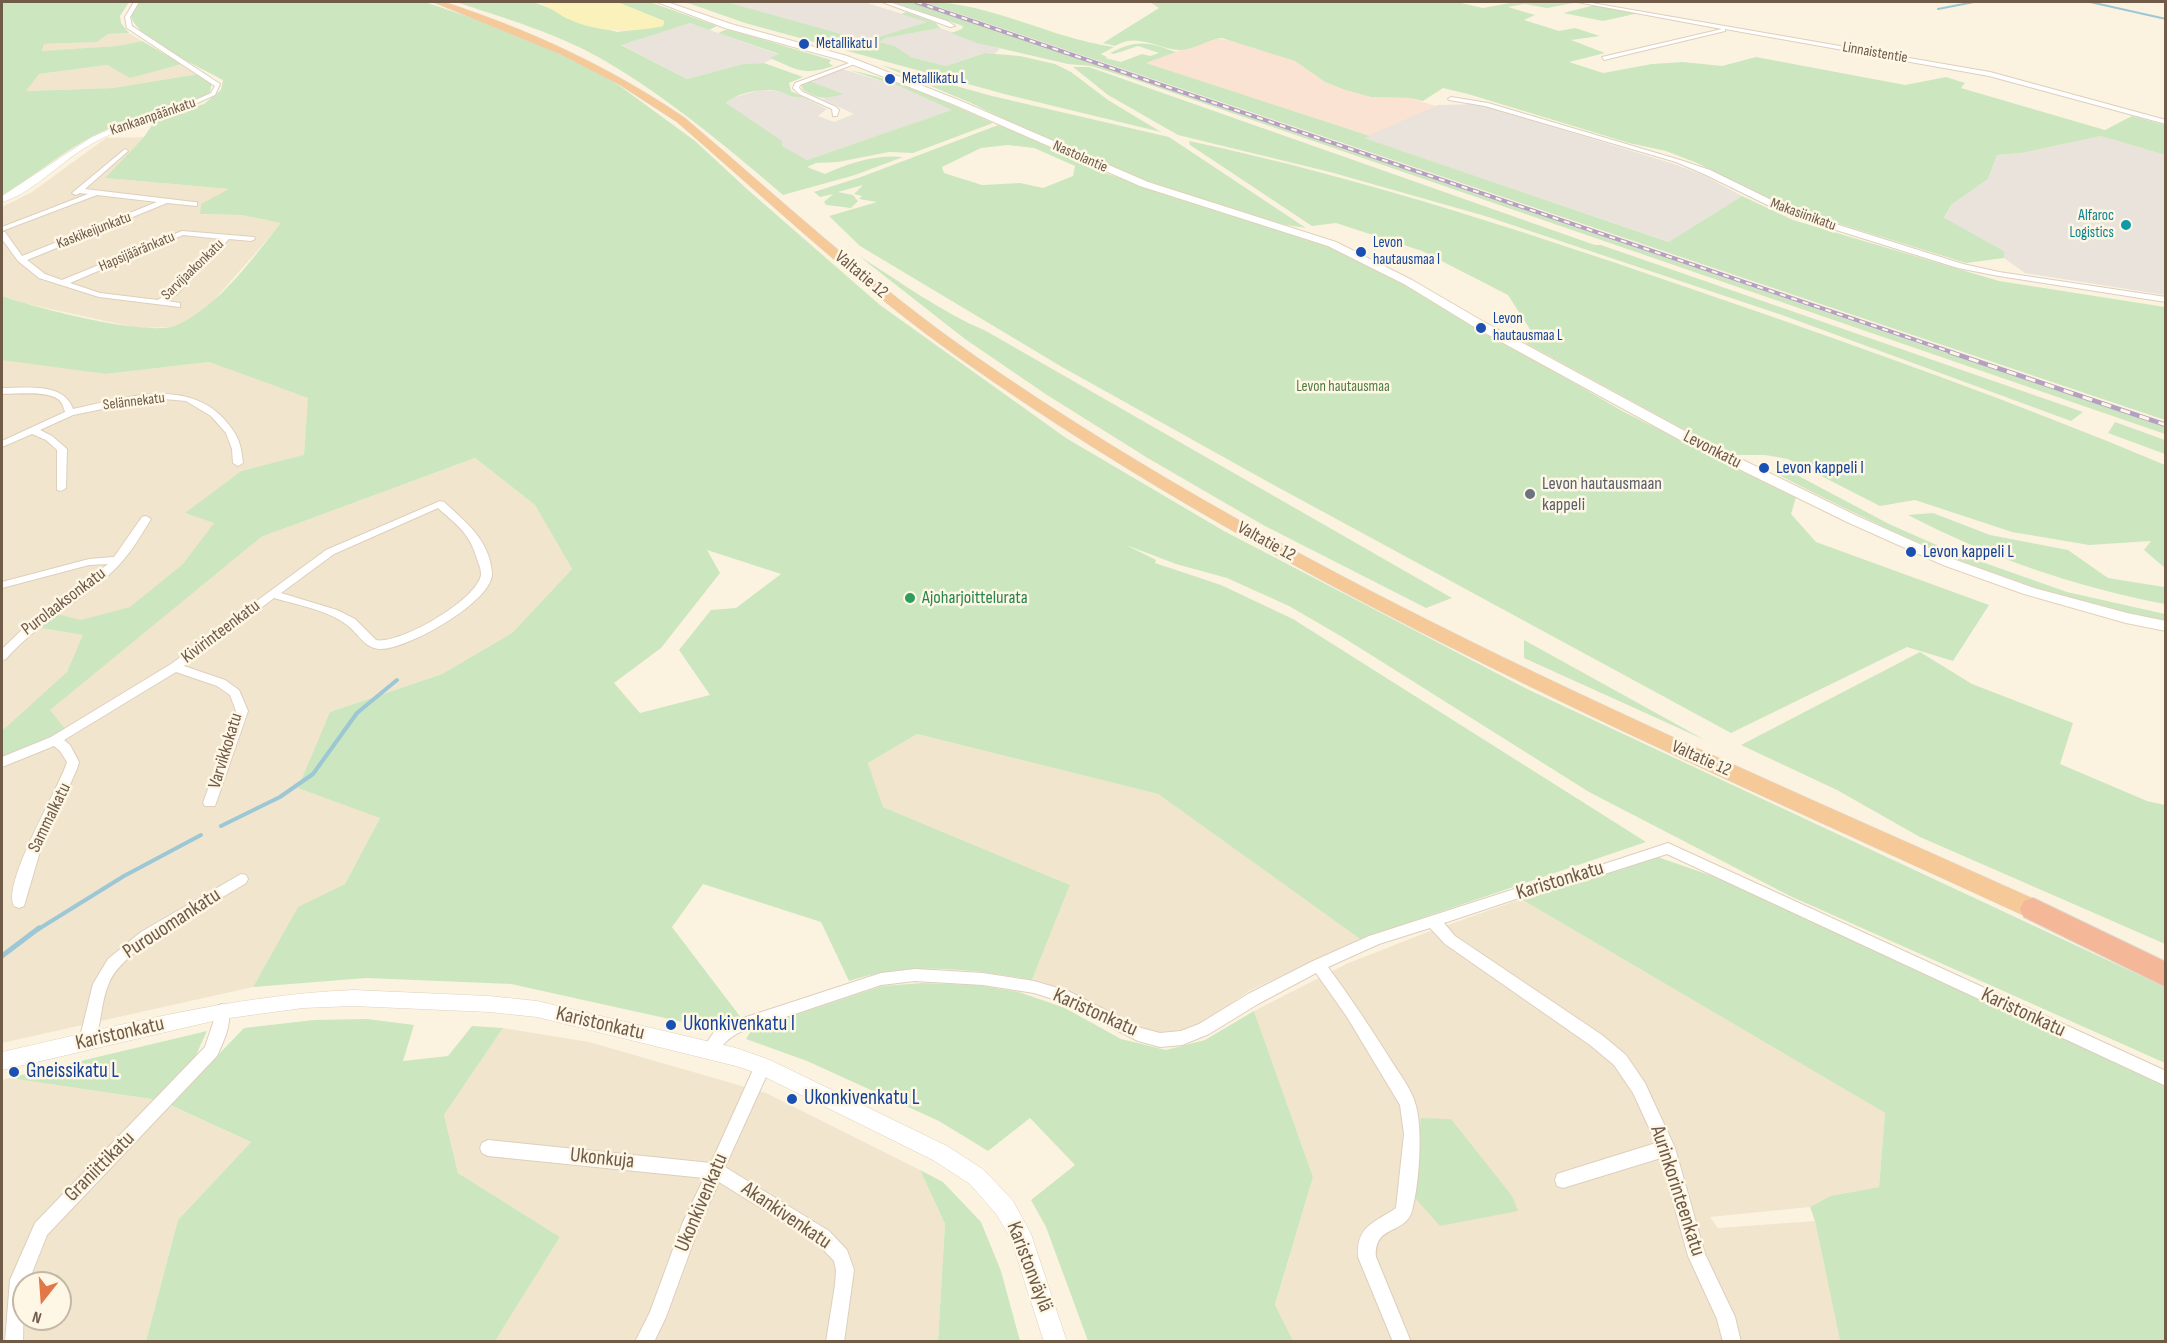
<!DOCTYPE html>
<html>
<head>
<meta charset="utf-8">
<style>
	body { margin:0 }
	#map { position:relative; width:2167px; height:1343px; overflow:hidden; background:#fbf3e0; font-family:"Sofia Sans Condensed",sans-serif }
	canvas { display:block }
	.frame { position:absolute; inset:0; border:3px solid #705a48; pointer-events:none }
	.north { position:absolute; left:12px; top:1271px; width:60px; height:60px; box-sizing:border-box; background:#fef7e5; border:2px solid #c5b8a6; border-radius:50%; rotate:197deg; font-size:16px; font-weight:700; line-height:24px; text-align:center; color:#705a48 }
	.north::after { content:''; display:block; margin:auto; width:21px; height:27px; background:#e27748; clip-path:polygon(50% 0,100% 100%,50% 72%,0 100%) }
</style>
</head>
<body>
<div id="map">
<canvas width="2167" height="1343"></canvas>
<div class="frame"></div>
<div class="north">N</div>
</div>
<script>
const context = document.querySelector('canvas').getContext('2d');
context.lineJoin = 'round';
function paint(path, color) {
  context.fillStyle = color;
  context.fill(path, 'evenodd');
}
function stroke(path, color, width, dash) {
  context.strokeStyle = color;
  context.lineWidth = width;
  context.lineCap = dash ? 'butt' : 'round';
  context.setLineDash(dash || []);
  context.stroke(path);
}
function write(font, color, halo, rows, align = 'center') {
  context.font = font + ' "Sofia Sans Condensed",sans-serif';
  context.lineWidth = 5;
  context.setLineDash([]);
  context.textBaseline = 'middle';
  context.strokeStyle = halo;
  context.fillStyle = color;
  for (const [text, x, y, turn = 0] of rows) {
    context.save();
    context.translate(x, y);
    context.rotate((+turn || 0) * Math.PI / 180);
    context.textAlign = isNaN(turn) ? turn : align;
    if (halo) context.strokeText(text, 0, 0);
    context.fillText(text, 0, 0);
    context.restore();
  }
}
paint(new Path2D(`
	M129 33 142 41 117 46 42 52 44 44 97 42 108 34Z
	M182 64 198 74 113 88 25 91 39 74 107 65 130 77Z
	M144 137 106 178 230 189 200 214 241 215 282 223 208 307 175 327 137 328 23 303 2 296V207L32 192 106 138Z
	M6 359 106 374 209 362 309 398 304 456 241 471 186 513 261 537 475 458 535 505 572 569 512 633 442 674 330 712 380 818 345 884 298 908 253 987 2 1043V360Z
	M917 734 1158 794 1360 939 1249 991 1198 1026 1174 1033 1159 1034 1137 1028 1065 989 1032 980 1070 885 883 807 868 763Z
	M1521 899 1885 1113 1879 1187 1830 1196 1810 1207 1710 1217 1718 1228 1815 1221 1840 1341H1293L1275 1306 1313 1177 1254 1011 1346 964 1425 933Z
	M503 1028 589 1042 766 1093 920 1170 945 1224 938 1341H495L560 1237 458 1173 444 1115Z
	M9 1078 158 1100 251 1142 178 1220 146 1341H2V1080ZM24 1283H60V1319H24Z`), '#f2e5ce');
paint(new Path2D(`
	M1213 38 1241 42 1295 61 1325 82 1345 90 1371 97 1409 98 1436 106 1370 136 1145 63Z`), '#fbe3d3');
paint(new Path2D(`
	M722 2H864L928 22 866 42Z
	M690 23 780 55 764 63 743 64 687 79 620 44Z
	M940 28 1000 49 994 54 983 53 946 66 911 57 879 42 886 38Z
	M842 69 901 87 953 110 807 160 781 146 726 103 732 98 760 90 778 91 796 98 803 97 827 109 818 116 834 122 854 114 822 99 841 94 807 80Z
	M1478 104 1674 164 1703 175 1742 196 1670 242 1363 138 1438 105Z
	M2101 136 2165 155V295L2025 273 2004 258V251L1944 219 1951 205 1988 179 1997 155 2022 153Z`), '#e9e3db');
paint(new Path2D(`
	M2 2H129L120 16 121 23 129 33 108 34 97 42 44 44 42 51 117 46 142 41 182 64 130 78 107 65 39 74 26 91 113 88 198 74 212 83 210 92 204 96C167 108 129 118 95 135 62 152 33 177 2 196Z
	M139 2H425L504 29 583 64 620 86 695 141 748 190 880 305 1066 438 1224 531 1527 689 2165 987V1063L1790 896 1589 792 1344 638 1289 606 1227 578 1176 564 1126 545 1156 560 1155 563 1221 585 1293 619 1646 842 1360 939 1158 794 917 734 868 763 883 807 1070 885 1032 980C971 969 910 961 849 981L821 922 703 884 672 927 742 1019 710 1028 511 984 366 978 253 987 298 907 345 884 380 818 298 788 330 712 442 674 512 633 572 569 535 505 475 458 261 537 50 710 65 729 50 738 2 757V731L67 672 83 635 36 627 53 613 81 620 130 607 183 564 214 523 185 513 241 471 304 455 308 398 209 362 106 374 2 360V296C33 307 149 338 177 325 220 305 252 259 281 223L241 215 200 214 201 204 229 189 105 178 144 137 154 122 171 114 204 104 221 90 223 80C203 69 132 36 131 15ZM707 550 781 574 736 608 711 610 679 650 710 695 640 713 614 683 661 648 720 573Z
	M456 2H533L557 11 566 18 617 32 663 26 664 21 617 2H650L717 26 709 30 690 23 621 45 687 79 743 64 764 63 803 77 789 83 791 91 803 97C794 99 789 95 781 92 765 87 738 92 726 103L782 141V146L807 160 952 110 901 87 849 70C900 80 946 102 993 123L913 153 889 152 838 162 816 163 807 167 825 174C849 163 876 154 903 157L855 175 783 195C726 146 666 96 600 58 556 33 504 18 456 2Z
	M685 2H726L866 41 927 22 901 14 906 12 936 23 940 28 886 38 879 42 894 46 911 57 946 66 984 53 1020 56 1055 64 1071 72 1108 100 1161 132 1008 95 745 23Z
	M893 2H911L2165 427V434L1133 79 1091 66 1068 64 977 43 951 33 962 29 963 26Z
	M924 2C989 1 1049 38 1114 47L1101 54 1107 57 1105 58 1121 62 1142 54 1150 56 1159 53 1138 46 1114 54 1110 53C1137 39 1148 42 1176 52L1146 63 1370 136 1364 138 1669 242 1742 196 1793 220 1999 281 2165 307V420Z
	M1150 2H1457L1483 8 1515 2H1579L1547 8 1525 4 1508 7 1535 15 1524 20 1559 31 1575 28 1600 36 1571 40 1605 53 1569 62 1603 73 1652 64 1683 62 1722 66 1756 57 1905 85 1946 77 1965 83 1961 88 2105 130 2132 116 2165 125V155L2101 136 2022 153 1997 155 1988 179 1951 205 1944 218 2004 251V258L1966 263 1791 209 1697 163 1666 151 1629 143 1468 94 1443 88 1423 101 1409 98 1371 97 1345 90 1325 82 1295 61 1222 38C1208 39 1194 50 1180 50 1157 49 1138 32 1115 46L1103 43 1159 8Z
	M1595 5 1639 13 1603 21 1563 13Z
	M725 30H731L831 60 829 63 833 66C803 76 798 70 770 58L779 54 718 33Z
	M881 65 992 96 1169 137 1306 228 1280 224 1147 183 1047 140 971 103Z
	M1073 67H1089L1595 245H1601L2083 412 2071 421 1782 315 1485 216 1330 172 1178 135 1108 95Z
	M807 80 843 94C823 100 820 99 803 90L801 84Z
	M1001 124 1108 174 1308 238 1344 252 1406 285 1624 412 1796 497 1791 514 1816 542 1989 605 1953 661 1907 647 1731 733 1270 483 1062 367 860 246 829 216 877 202 859 199 862 196 854 194 863 185 838 192 853 195 858 201 851 208 826 205 824 202 833 194 820 197 814 192 861 177ZM1008 145 1034 148 1075 166 1073 176 1043 188 1020 183 982 185 944 173 942 167 981 148Z
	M1189 141C1368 179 1542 237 1715 297 1866 349 2018 403 2165 465V568L2144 550 2151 541 2089 545 2012 532 1915 500 1880 506 1788 459 1765 455H1737L1681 428 1518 339 1531 331 1508 295 1422 251 1336 223 1312 226 1190 145Z
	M859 256C901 282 941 312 986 331L1452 598 1426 608 1263 525 1146 457 1047 395 965 339Z
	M2115 422 2165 440V454L2108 433Z
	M1784 472 1795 474 1889 524 1948 550 2067 592 2165 614V622C2027 597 1901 538 1777 474Z
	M1933 513 1990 535 2068 550 2108 578 2164 587 2165 582V604C2075 587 1989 557 1908 515Z
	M1524 640 1705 740 1524 658Z
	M1920 652 1972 684 2073 723 2060 764 2147 801 2165 805V944L1920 837 1837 790 1741 745Z
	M1652 855 1721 879 2165 1086V1341H1840L1815 1221 1810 1207 1830 1196 1879 1187 1885 1113 1521 899Z
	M923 983 977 985 1019 992 1065 1008 1121 1039 1166 1050 1205 1040 1254 1011 1313 1177 1275 1305 1293 1341H1088L1046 1227 1031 1200 1075 1165 1030 1118 988 1151 939 1121 807 1061 746 1039 752 1029 882 986Z
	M367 1019 414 1025 403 1061 448 1056 472 1026 503 1028 444 1115 458 1173 560 1237 495 1341H146L178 1220 251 1142 170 1105 244 1028 314 1020Z
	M207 1031 192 1064 158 1100 9 1078Z
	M1421 1118 1451 1119 1512 1196 1518 1211 1440 1226 1414 1197Z
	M920 1170 943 1182 981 1222 1001 1271 1020 1341H938L945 1224Z`), '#cce7bf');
paint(new Path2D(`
	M533 2H617L664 21 663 26C631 33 597 33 566 18 555 12 546 4 533 2Z`), '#faf1bb');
stroke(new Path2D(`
	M2090 2 2166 19
	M1938 9 1974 2`), '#9cc7d5', 2);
stroke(new Path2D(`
	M221 826 280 797 313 774 357 713 397 680
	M37 930 124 876 201 835`), '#9cc7d5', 4);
stroke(new Path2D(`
	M2 956 39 928`), '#9cc7d5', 5);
const minor = new Path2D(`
	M134 2H139L130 17 132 26 220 84 215 95 195 104H191V102L211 93 215 86 127 28 125 17Z
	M882 2H889L947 21 955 26 950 27Z
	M1577 2H1586L1990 72 2166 120V124L1989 76 1725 29V31L1604 60 1602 57 1722 29Z
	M852 62 857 63 800 85 799 88 803 92 836 107 839 110 837 116H833L832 109 799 94 793 88 795 83Z
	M1451 97 1488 103 1680 160 1710 170 1794 211 1963 264 1999 272 2166 297V302L1999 276 1958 268 1788 215 1704 174 1676 162 1485 106 1449 100 1448 99Z
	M125 149 128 151 127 152 85 189 194 202H197V206L167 203 27 260 45 274 62 280 182 231 254 237 255 239 251 241 229 239 176 295 167 301 180 303V307L99 297 39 278 18 261 2 239V232H5L22 256 157 202 97 195 2 231V227L88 194 80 193 76 195 72 193ZM183 235 221 239 170 291 158 300 100 293 70 283Z
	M2 388C26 388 64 382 73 409 121 399 184 377 223 418 237 433 241 442 243 463L238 466 233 463 232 449 226 433 211 416 186 401 164 399 127 404 73 415 40 430 52 436 67 449 66 488 61 491 57 490V450L46 440 32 434 2 447V441L65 412C65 411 62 403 61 402 53 390 16 394 2 394Z
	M440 501 444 502C466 522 489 540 492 572 495 601 406 650 380 649 364 648 359 634 347 625 328 610 297 605 274 598L184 666 225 680 239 690 248 711 215 806H205L203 803 236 711 230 695 217 686 176 672 64 740 70 745 79 762 77 769 41 848 24 906 19 908 14 906C2 882 58 791 67 762L60 751 54 746 2 767V757L51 737 171 664 326 550ZM438 508C459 527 470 533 478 562 480 566 481 571 481 575 477 600 399 645 376 640L355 619 337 610 281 593 334 554Z
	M146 516 151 519C140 537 129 556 113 571 79 603 38 622 6 659L2 660V649L33 619 108 564 89 565 2 588V582L89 559 114 557 142 517Z
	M1668 843 2166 1071V1086L1667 854 1592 878 1558 885 1444 923 1455 936 1602 1035 1626 1055 1645 1083 1675 1148 1705 1254 1735 1317 1741 1342H1723L1717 1319 1688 1256 1661 1158 1563 1188 1557 1186 1555 1180 1557 1174 1563 1172 1656 1143 1633 1093 1614 1065 1590 1045 1445 944 1430 928 1379 944 1328 967C1351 998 1372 1030 1392 1062 1401 1076 1412 1090 1416 1106 1423 1132 1419 1185 1412 1211 1405 1235 1374 1224 1376 1257L1411 1342H1393L1358 1257C1356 1226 1374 1223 1396 1208L1404 1134 1400 1105 1347 1017 1316 973 1258 1004 1209 1034 1182 1045 1160 1047 1138 1041 1059 1001 1034 993 983 985 915 981 881 985 738 1033C734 1036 729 1038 726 1042 718 1049 716 1060 703 1056L701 1051 714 1032 728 1023 881 973 915 969 983 973 1034 981 1068 991 1141 1028 1160 1033 1181 1031 1199 1024 1248 994 1313 961 1369 936 1558 875 1592 868Z
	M241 874 246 875 248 879 246 883C210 906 125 945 109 983 100 1003 102 1026 93 1046L87 1048 81 1046 79 1041 93 984 108 959 141 932Z
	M222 1004 227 1006C234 1020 223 1043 217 1056L47 1235 28 1283H24L23 1342H5L10 1280 35 1223 205 1047 213 1023 217 1006Z
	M763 1059 769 1061 771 1066 725 1167 829 1231 847 1250 854 1270 844 1342H826L835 1285 836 1270 834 1261 817 1243 719 1182 700 1224 666 1317 654 1342H635L650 1312 683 1222 704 1178 488 1156 482 1153 480 1148 482 1143 488 1140 711 1163 757 1061Z`);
const tertiary = new Path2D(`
	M193 101H196V105C157 116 118 127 83 149 59 164 29 195 2 202V196L92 137 133 119Z
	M353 990 489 996 537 1001 736 1048 770 1060 947 1146 984 1170 1013 1201 1031 1234 1067 1342H1044L1011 1239 997 1215 970 1184 933 1160 757 1073 736 1066 537 1017 489 1012 353 1006 303 1008 222 1019 2 1070V1052C118 1026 233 995 353 990Z`);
const secondary = new Path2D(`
	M657 2H667L731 24 847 56 961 101 1148 182 1336 242 1412 280 1484 322 1692 435 1857 516 1953 559 2034 588 2127 613 2166 621V631L2126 623 2024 594 1943 565 1847 522 1682 441 1476 328 1404 284 1328 246 1140 186 955 105 841 60 725 28Z`);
const trunk = new Path2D(`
	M433 2H444C530 30 610 67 685 118 780 199 872 284 975 356 1308 587 1686 742 2054 908L2058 915 2054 922 2046 924 2038 922C1672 753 1296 595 965 362 862 290 772 204 677 122L620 85 560 54Z`);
const motorway = new Path2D(`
	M2033 898 2166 962V987L2024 917 2020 909 2024 901Z`);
stroke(minor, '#decfbc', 2);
stroke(tertiary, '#decfbc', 1);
stroke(secondary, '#e3d1ba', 2);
stroke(trunk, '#ddd7d3', 1);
stroke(motorway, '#ddd7d3', 2);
paint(minor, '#fff');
paint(tertiary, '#fff');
paint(secondary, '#fff');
paint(trunk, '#f6ca98');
paint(motorway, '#f4b798');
const railFar1 = new Path2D(`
	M916 2 1954 353`);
const rail = new Path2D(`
	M1950 352 2166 425`);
stroke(railFar1, '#b5a0c3', 4);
stroke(rail, '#b5a0c3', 5);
stroke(railFar1, '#fef7e5', 2, [6]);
stroke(rail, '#fef7e5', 3, [10]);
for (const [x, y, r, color] of [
	[804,44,6,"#1a4fb4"],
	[890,79,6,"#1a4fb4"],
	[2126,225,6,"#0f9aa8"],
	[1361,252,6,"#1a4fb4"],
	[1481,328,6,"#1a4fb4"],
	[1764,468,6,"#1a4fb4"],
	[1530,494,6,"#6b7280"],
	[1911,552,6,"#1a4fb4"],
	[910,598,6,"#2e9e5b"],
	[671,1025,6,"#1a4fb4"],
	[14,1072,6,"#1a4fb4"],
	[792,1099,6,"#1a4fb4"]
]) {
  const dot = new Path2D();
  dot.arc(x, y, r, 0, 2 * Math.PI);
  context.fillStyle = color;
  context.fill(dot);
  stroke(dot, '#fef7e5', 2);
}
write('15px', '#164399', '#fef7e5', [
	["Metallikatu I",816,44],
	["Metallikatu L",902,79],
	["Levon",1373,243],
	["hautausmaa I",1373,260],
	["Levon",1493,319],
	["hautausmaa L",1493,336]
], 'left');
write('15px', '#705a48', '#fef7e5', [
	["Linnaistentie",1875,53,10],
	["Kankaanpäänkatu",153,117,-19],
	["Nastolantie",1080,157,24],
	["Makasiinikatu",1803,215,20],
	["Kaskikeijunkatu",94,231,-21],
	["Hapsijääränkatu",137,252,-23],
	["Sarvijaakonkatu",193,270,-44],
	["Selännekatu",134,402,-7]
]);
write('15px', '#0d838f', '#fef7e5', [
	["Alfaroc",2114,216],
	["Logistics",2114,233]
], 'right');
write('15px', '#507b43', '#fef7e5', [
	["Levon hautausmaa",1343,387]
]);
write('18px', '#705a48', '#fef7e5', [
	["Valtatie 12",861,275,40],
	["Levonkatu",1712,450,27],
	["Valtatie 12",1266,542,29],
	["Purolaaksonkatu",64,602,-37],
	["Kivirinteenkatu",221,632,-37],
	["Varvikkokatu",226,751,-73],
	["Valtatie 12",1701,759,24],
	["Sammalkatu",50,818,-64]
]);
write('18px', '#164399', '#fef7e5', [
	["Levon kappeli I",1776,468],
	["Levon kappeli L",1923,552]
], 'left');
write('18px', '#5b616d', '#fef7e5', [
	["Levon hautausmaan",1542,484],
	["kappeli",1542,505]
], 'left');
write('18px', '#27864d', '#fef7e5', [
	["Ajoharjoittelurata",922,598]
], 'left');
write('21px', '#705a48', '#fef7e5', [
	["Karistonkatu",1560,881,-17],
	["Purouomankatu",172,924,-33],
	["Karistonkatu",1095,1013,24],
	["Karistonkatu",2023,1013,25],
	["Karistonkatu",600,1024,13],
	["Karistonkatu",120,1034,-13],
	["Ukonkuja",602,1159,6],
	["Graniittikatu",100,1167,-45],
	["Aurinkorinteenkatu",1677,1191,72],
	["Ukonkivenkatu",702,1203,-67],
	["Akankivenkatu",786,1216,34],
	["Karistonväylä",1029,1267,69]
]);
write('21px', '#164399', '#fef7e5', [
	["Ukonkivenkatu I",683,1025],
	["Gneissikatu L",26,1072],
	["Ukonkivenkatu L",804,1099]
], 'left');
</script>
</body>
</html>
